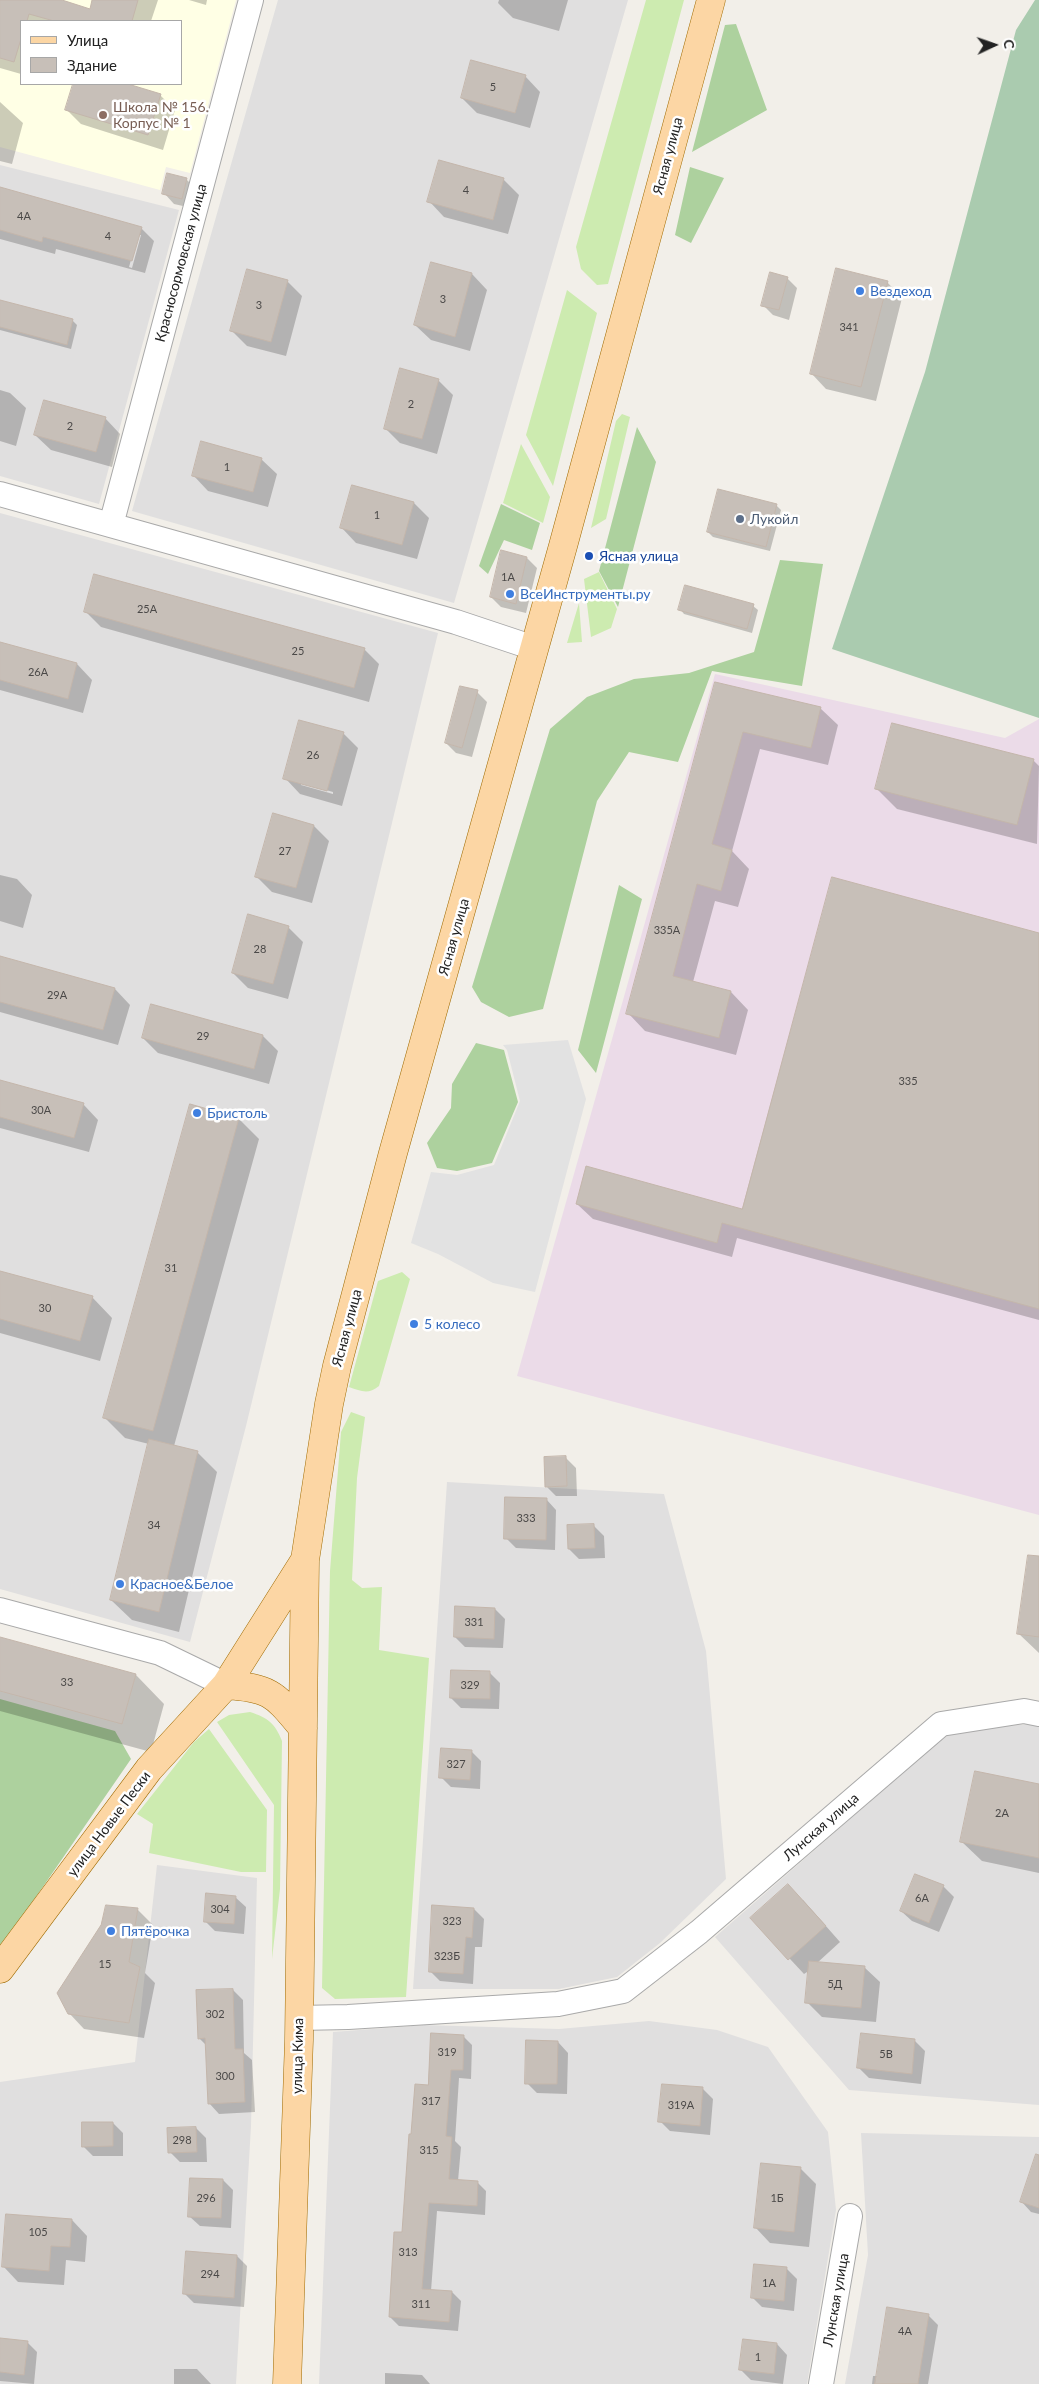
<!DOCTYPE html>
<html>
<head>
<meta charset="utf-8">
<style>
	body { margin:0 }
	#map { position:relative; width:1039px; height:2384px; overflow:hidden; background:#f2efe9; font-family:Lato,sans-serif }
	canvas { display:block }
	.legend { position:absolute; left:20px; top:20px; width:162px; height:65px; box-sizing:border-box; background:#fff; border:1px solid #a7a7a7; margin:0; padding:6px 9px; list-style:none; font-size:15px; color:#222 }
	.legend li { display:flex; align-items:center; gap:10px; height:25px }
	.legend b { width:25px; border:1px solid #a7a7a7 }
	.north { position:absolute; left:969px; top:20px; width:50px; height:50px; -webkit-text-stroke:4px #fff; paint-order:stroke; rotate:87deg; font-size:14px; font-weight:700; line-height:20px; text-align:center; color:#222 }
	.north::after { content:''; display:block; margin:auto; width:18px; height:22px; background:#222; clip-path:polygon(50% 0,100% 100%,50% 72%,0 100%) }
</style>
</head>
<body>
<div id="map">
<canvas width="1039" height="2384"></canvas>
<ul class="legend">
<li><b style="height:6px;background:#fcd6a4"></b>Улица</li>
<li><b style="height:14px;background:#c7bfb8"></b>Здание</li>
</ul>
<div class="north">С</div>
</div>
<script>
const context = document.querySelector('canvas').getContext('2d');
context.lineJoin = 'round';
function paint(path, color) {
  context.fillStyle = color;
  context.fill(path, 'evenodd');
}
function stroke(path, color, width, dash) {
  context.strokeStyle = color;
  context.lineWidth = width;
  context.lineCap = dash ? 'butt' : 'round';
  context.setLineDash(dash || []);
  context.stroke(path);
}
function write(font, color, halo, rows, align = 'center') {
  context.font = font + ' Lato,sans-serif';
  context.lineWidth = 5;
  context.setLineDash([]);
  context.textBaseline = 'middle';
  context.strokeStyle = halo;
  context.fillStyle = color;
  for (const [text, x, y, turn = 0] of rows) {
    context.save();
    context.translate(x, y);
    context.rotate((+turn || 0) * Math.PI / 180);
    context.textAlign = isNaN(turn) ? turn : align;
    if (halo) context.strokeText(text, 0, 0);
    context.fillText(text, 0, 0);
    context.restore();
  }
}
paint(new Path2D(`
	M278 0H628L454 603 132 511Z
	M0 165 179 210 99 504 0 476Z
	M0 513 438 633 246 1426 190 1642 0 1589Z
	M447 1482 664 1494 706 1651 726 1879 660 1943 617 1977 559 1989H413Z
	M1029 1724 1039 1725V2105L849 2090 715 1937 951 1731Z
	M157 1865 257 1878 251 2126 236 2384H0V2082L135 2062Z
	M649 2021 717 2030 768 2047 828 2132 836 2210 807 2384H319L333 2032 424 2025 559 2029Z
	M861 2133 1039 2137V2384H845L868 2255Z`), '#e0dfdf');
paint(new Path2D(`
	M715 674 1005 738 1039 719V1515L517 1376Z`), '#ebdbe8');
paint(new Path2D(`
	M0 0H236L190 173 166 167 160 190 0 147ZM21 21H181V84H21Z`), '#ffffe5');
paint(new Path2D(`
	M646 0H684L608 284 597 285 581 269 576 247Z
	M567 290 597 313 553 486 526 435Z
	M622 414 630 417 606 519 591 528 616 421Z
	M521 444 550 497 543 523 503 503Z
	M599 572 617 609 611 628 591 637 584 579Z
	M579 603 582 642 567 643Z
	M402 1272 410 1279 379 1386C368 1395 361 1391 349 1387L378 1281Z
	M351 1412 365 1417 357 1478 352 1580 362 1588 382 1587 379 1650 429 1658 406 1997 335 1999 322 1988 330 1571 341 1432Z
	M250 1712C268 1718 275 1723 282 1741L280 1889 272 1959 274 1805 217 1722 229 1715Z
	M209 1729 267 1810 266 1872H241L149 1853 153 1824 137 1814 194 1742Z`), '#cdebb0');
paint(new Path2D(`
	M736 24 767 110 692 152 725 25Z
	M690 167 724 178 691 243 675 235Z
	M637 427 656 462 618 607 599 571Z
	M501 504 540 523 532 550 504 540 488 574 479 566Z
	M780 560 823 564 802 686 712 671 678 762 629 752 597 801 543 1009 509 1017 481 1002 472 987 550 729 587 697 634 679 689 673 754 652Z
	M619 885 642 899 596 1073 578 1050Z
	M476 1043 504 1050 518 1102 492 1163 457 1171 437 1168 427 1143 451 1108 452 1084Z
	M0 1699 115 1731 131 1759 0 1949Z`), '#add19e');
paint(new Path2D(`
	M1035 0H1039V718L832 649 925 372 1016 30Z`), '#aacbaf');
paint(new Path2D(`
	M568 1040 586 1099 535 1292 493 1283 438 1254 411 1243 431 1172 457 1175 494 1165 520 1101 507 1050 503 1045Z`), '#e2e2e2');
paint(new Path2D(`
	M0 0H58L91 10 94 0H158L151 21H21V74L0 68Z
	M189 0H207L206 5Z
	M499 0H568L559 31 513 18 498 3Z
	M525 76 540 92 530 128 477 113 462 98Z
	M74 84H132L131 86 160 95 175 110 163 150 81 124 66 109Z
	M0 102 23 123 12 164 0 161Z
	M440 162 504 180 519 195 508 234 444 217 429 201Z
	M186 179 196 189 192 208 174 204 164 193Z
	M0 189 141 228 154 241 145 273 56 249 55 254 0 239ZM138 235H141L132 268 129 267Z
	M472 274 487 290 470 351 431 340 415 325Z
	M787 278 797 288 789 320 773 315 763 305Z
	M287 281 302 296 286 356 247 346 231 330Z
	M887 282 902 298 876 401 826 389 811 373Z
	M0 301 72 320 77 325 71 349 0 330Z
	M438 380 453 395 437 454 400 443 385 428Z
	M0 390 10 393 26 408 16 446 0 441Z
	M105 418 120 434 112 467 51 450 35 435Z
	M261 459 277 474 268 507 208 491 193 475Z
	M414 503 429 518 417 559 356 543 341 527Z
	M776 505 781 510 770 551 713 537 708 532Z
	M527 558 537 568 526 613 501 607 491 597Z
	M753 606 758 610 752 633 684 614 680 609Z
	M85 611 364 649 379 664 369 702 101 627Z
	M0 643 77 664 92 680 83 713 0 690Z
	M716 684 820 708 838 725 828 765 760 749 732 851 749 869 738 907 715 901 693 982 731 992 748 1010 736 1055 645 1031 628 1013Z
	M477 692 487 702 472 757 456 753 446 743Z
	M343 733 358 748 342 806 300 794 285 778ZM301 783 333 792V794L301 785Z
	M1033 760 1039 766 1037 844 897 809 877 789Z
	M314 826 329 841 312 903 272 892 257 877Z
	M0 875 17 879 32 895 23 928 0 921Z
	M288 927 303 942 288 999 248 988 233 973Z
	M1039 935V1320L737 1238 732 1257 593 1219 577 1204 743 1210Z
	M0 958 115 989 130 1005 118 1045 0 1012Z
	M152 1005 263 1036 278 1051 269 1084 158 1053 143 1038Z
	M0 1081 83 1104 98 1120 89 1152 0 1128Z
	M239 1119 259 1139 174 1446 197 1452 217 1472 179 1632 132 1620 111 1600 149 1444 125 1438 104 1417Z
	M0 1272 92 1297 112 1318 100 1361 0 1333Z
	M566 1458 576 1468 577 1496H556L546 1486Z
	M546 1499 556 1510 555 1550 516 1548 506 1538Z
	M594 1526 604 1536 605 1558 579 1559 569 1549Z
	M1039 1577V1653L1018 1633Z
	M495 1609 505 1619 503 1648 465 1647 455 1637Z
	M0 1638 136 1675 164 1704 151 1752 0 1711Z
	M490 1673 500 1683 499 1709 461 1708 451 1698Z
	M471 1751 481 1761 480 1789 451 1787 441 1777Z
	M1039 1785V1873L982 1861 961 1841Z
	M916 1875 944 1887 954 1897 939 1932 912 1921 901 1911Z
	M235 1897 246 1907 244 1934 215 1931 205 1921Z
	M803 1900 840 1942 817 1963 864 1967 880 1982 876 2022 822 2017 807 2002 810 1970 804 1974 752 1918Z
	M107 1906 138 1910 153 1925 145 1973 155 1983 144 2038 84 2029 69 2013 102 1926Z
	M433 1906 474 1909 484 1919 482 1947H475L473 1984 440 1981 430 1971Z
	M233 1990 243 2000 244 2053 252 2060 255 2112 219 2114 209 2103 206 2045 199 2038Z
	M463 2036 472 2045 471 2079 459 2078 455 2141 461 2147 458 2181 477 2182 486 2191 485 2215 437 2211 431 2291 452 2292 461 2301 458 2331 399 2326 390 2317 403 2234 413 2135 429 2087Z
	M915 2041 925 2051 921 2084 869 2078 859 2068Z
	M528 2042H558L568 2053 567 2094 537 2093 527 2083Z
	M663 2085 703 2089 713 2099 710 2135 670 2131 660 2121Z
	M113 2123 123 2133V2156H93L83 2146Z
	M196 2128 206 2138 207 2162H180L170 2152Z
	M800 2168 816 2184 809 2247 770 2243 755 2227Z
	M1039 2169V2214L1031 2212 1021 2201Z
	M223 2180 233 2190 231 2228 200 2226 189 2216Z
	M72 2220 87 2236 85 2262 66 2260 64 2285 18 2282 3 2266Z
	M237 2256 247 2266 244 2307 194 2303 184 2293Z
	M786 2268 797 2279 794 2311 762 2307 752 2297Z
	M928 2315 938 2325 928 2384H872L873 2376H877Z
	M0 2339 27 2342 37 2352 34 2384 0 2381Z
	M777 2344 787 2355 783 2384 751 2380 740 2369Z
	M174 2369H197L211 2384H174Z
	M385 2373 422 2375 430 2384H385Z`), '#0003');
const building = new Path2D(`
	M0 0H62L90 9 92 0H138L132 21H54L29 14 27 21H21V39L14 62 0 58Z
	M471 60 526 75 515 113 461 98Z
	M73 84H128L161 94 148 135 65 110Z
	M439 160 504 178 493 220 427 202Z
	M167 173 187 178 182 199 162 194Z
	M0 187 142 227 132 261 43 237 42 242 0 230Z
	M431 262 472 273 455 337 414 325Z
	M836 268 888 281 861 387 810 374Z
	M247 269 288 280 271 342 230 331Z
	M770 272 788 277 779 310 761 306Z
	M0 300 73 319 67 345 0 327Z
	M400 368 439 379 422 439 384 429Z
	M44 400 106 417 96 452 34 435Z
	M201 441 262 458 253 492 192 476Z
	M352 485 414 502 402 545 340 528Z
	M718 489 777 504 766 547 707 532Z
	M501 550 527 557 516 604 490 597Z
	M94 574 365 648 354 688 84 612Z
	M685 585 754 604 747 629 678 610Z
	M0 642 77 663 68 699 0 680Z
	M715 682 821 707 811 748 743 732 712 844 732 850 721 891 697 884 673 976 731 991 719 1038 626 1014Z
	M460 686 478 690 462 748 445 743Z
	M299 720 344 732 327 791 283 779Z
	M892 723 1034 759 1017 825 875 789Z
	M273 813 314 825 296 888 255 877Z
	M832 877 1039 933V1309L722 1223 717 1243 576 1204 586 1166 742 1209Z
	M248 914 289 926 273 984 232 973Z
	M0 956 115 988 103 1030 0 1002Z
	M151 1004 263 1035 254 1069 142 1038Z
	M0 1080 84 1103 74 1138 0 1117Z
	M190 1104 239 1118 153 1431 103 1418Z
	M0 1271 93 1296 80 1341 0 1319Z
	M149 1439 198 1451 159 1612 110 1600Z
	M566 1456 567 1486 545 1487 544 1457Z
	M505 1497 547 1498 546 1540 504 1539Z
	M594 1524 595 1548 568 1549 567 1525Z
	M1028 1555 1039 1556V1637L1017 1634Z
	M455 1606 495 1608 494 1639 454 1637Z
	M0 1637 136 1674 122 1724 0 1691Z
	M451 1670 490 1671V1699L450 1698Z
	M441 1748 472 1750 470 1780 439 1778Z
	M975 1771 1039 1784V1858L960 1842Z
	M915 1874 944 1885 929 1923 900 1911Z
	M788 1884 826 1926 788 1960 750 1918Z
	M206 1893 236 1896 234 1924 204 1922Z
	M106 1905 138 1908 129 1962 140 1967 129 2023 68 2014 57 1993 101 1925Z
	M432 1905 474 1908 472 1938 466 1937 463 1974 429 1972Z
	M809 1961 865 1966 861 2008 805 2003Z
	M233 1989 235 2049H243L245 2102 208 2104 205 2038 198 2039 196 1990Z
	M431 2033 464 2035 463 2070H451L446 2136 452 2137 449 2179 478 2181 477 2206 429 2203 422 2289 452 2291 449 2322 389 2317 394 2232H402L409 2134H411L415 2084 428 2085Z
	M861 2033 915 2039 912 2074 857 2068Z
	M526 2040 558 2041 557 2084H525Z
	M662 2084 703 2087 700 2126 658 2122Z
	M82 2122H113V2146L82 2147Z
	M196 2127 197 2152 168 2153 167 2128Z
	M1036 2154 1039 2155V2208L1020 2202Z
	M761 2163 801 2167 794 2232 754 2228Z
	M190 2178 223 2179 221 2218 188 2217Z
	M6 2214 72 2219 70 2247 51 2246 49 2271 2 2267Z
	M186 2251 237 2255 234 2298 183 2294Z
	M754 2264 787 2267 784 2301 751 2298Z
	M887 2307 929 2314 918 2384H875Z
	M0 2338 28 2341 24 2375 0 2372Z
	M743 2339 777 2343 774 2374 739 2370Z`);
paint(building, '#c7bfb8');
stroke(building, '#c4b6ab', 1);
const minor = new Path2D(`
	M0 494 456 622 534 648
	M111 525 251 0
	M0 1610 160 1653 226 1685
	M299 2018 348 2017 558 2004 623 1991 699 1932 941 1724 1024 1711 1039 1714
	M821 2384 850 2216`);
const major = new Path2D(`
	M226 1685C272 1688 275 1695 303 1728
	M0 1969 149 1769 226 1685 305 1560
	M287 2384 299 2040 305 1560 329 1404 337 1366 393 1153 563 546 711 0`);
stroke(minor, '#a9a9a9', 26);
stroke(major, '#a06b00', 29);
stroke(minor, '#fff', 24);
stroke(major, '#fcd6a4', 28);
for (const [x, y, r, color] of [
	[103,115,5,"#8d6e63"],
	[860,291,5,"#3f7fe0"],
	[740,519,5,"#5c6f8a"],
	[589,556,5,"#1a4fb4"],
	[510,594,5,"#3f7fe0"],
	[197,1113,5,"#3f7fe0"],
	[414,1324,5,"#3f7fe0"],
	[120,1584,5,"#3f7fe0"],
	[111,1931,5,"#3f7fe0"]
]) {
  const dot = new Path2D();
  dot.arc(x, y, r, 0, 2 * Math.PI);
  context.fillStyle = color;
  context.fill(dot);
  stroke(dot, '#fff', 2);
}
write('11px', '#4b4948', null, [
	["5",493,87],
	["4",466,190],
	["4А",24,216],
	["4",108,236],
	["3",443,299],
	["3",259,305],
	["341",849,327],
	["2",411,404],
	["2",70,426],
	["1",227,467],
	["1",377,515],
	["1А",508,577],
	["25А",147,609],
	["25",298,651],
	["26А",38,672],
	["26",313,755],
	["27",285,851],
	["335А",667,930],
	["28",260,949],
	["29А",57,995],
	["29",203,1036],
	["335",908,1081],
	["30А",41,1110],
	["31",171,1268],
	["30",45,1308],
	["333",526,1518],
	["34",154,1525],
	["331",474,1622],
	["33",67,1682],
	["329",470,1685],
	["327",456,1764],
	["2А",1002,1813],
	["6А",922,1898],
	["304",220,1909],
	["323",452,1921],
	["323Б",447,1956],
	["15",105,1964],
	["5Д",835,1984],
	["302",215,2014],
	["319",447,2052],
	["5В",886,2054],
	["300",225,2076],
	["317",431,2101],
	["319А",681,2105],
	["298",182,2140],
	["315",429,2150],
	["296",206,2198],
	["1Б",777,2198],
	["105",38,2232],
	["313",408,2252],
	["294",210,2274],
	["1А",769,2283],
	["311",421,2304],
	["4А",905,2331],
	["1",758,2357]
]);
write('14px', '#785e54', '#fff', [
	["Школа № 156.",113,107],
	["Корпус № 1",113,123]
], 'left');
write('14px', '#222', '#fff', [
	["Ясная улица",668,156,-75],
	["Красносормовская улица",181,263,-75],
	["Ясная улица",454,937,-74],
	["Ясная улица",347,1328,-75],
	["улица Новые Пески",109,1824,-53],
	["Лунская улица",821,1827,-41],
	["улица Кима",298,2056,-89],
	["Лунская улица",836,2300,-80]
]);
write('14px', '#366cbe', '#fff', [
	["Вездеход",870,291],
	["ВсеИнструменты.ру",520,594],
	["Бристоль",207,1113],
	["5 колесо",424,1324],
	["Красное&Белое",130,1584],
	["Пятёрочка",121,1931]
], 'left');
write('14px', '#4e5e75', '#fff', [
	["Лукойл",750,519]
], 'left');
write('14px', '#164399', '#fff', [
	["Ясная улица",599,556]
], 'left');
</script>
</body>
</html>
